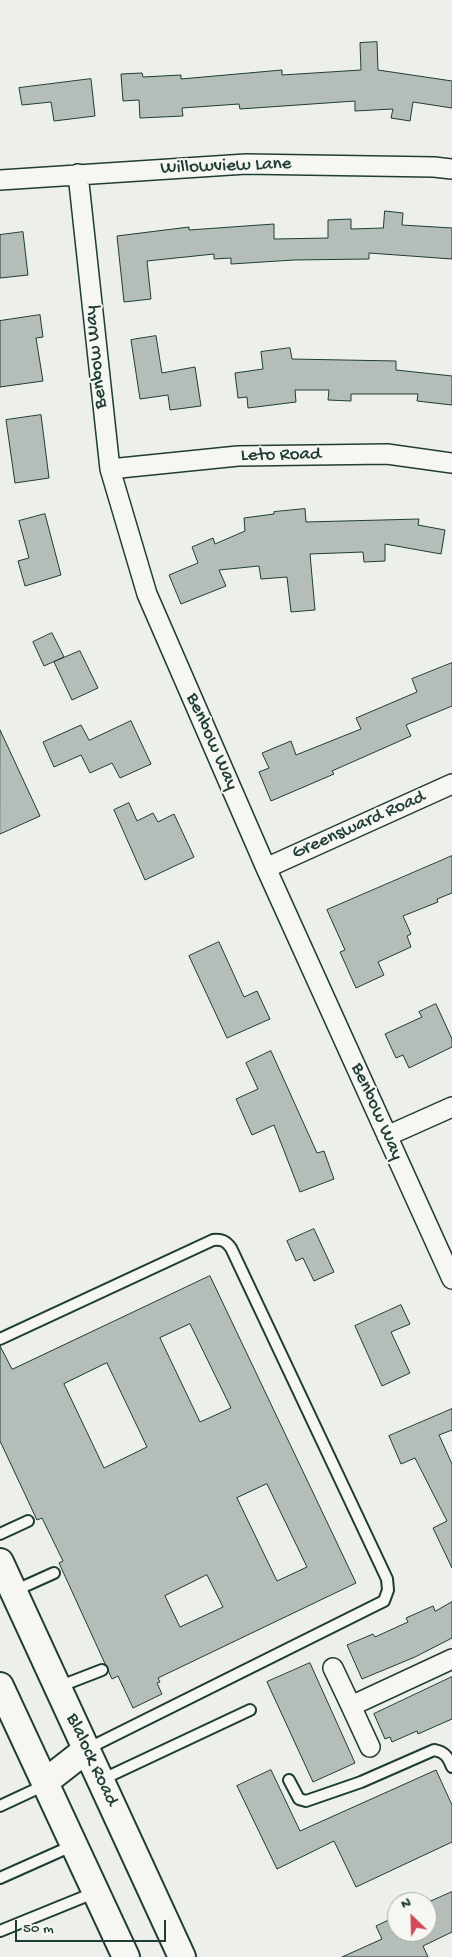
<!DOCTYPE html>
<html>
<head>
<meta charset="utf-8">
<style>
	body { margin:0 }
	#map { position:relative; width:452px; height:1957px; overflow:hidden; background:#edefea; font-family:"Gochi Hand",sans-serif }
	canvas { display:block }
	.north { position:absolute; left:387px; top:1892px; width:50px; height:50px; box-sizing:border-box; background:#f6f6f2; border:1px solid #a0aca6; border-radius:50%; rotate:336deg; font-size:14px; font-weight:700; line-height:20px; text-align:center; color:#1f3d34 }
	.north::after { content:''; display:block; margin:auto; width:18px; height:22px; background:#d1495b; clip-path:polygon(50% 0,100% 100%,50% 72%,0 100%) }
	.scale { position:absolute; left:15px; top:1920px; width:151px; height:22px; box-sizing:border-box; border:2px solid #1f3d34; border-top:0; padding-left:6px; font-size:15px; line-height:18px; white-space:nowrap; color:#1f3d34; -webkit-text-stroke:4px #f6f6f2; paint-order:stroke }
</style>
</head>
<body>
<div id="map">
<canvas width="452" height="1957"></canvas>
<div class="north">N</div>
<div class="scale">50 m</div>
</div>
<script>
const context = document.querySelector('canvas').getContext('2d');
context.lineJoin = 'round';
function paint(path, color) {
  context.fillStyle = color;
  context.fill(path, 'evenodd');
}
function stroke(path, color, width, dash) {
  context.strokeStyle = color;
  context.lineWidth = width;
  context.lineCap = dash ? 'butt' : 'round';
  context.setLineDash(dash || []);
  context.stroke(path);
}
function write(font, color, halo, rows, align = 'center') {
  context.font = font + ' "Gochi Hand",sans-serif';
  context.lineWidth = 4;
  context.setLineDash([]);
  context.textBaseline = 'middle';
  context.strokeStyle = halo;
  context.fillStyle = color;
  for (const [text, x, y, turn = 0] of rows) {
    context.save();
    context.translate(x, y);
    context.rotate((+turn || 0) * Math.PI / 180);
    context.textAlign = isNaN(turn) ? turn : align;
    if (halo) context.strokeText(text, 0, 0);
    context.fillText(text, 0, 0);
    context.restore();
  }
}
const building = new Path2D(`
	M377 42 378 70 452 81V108L413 102 410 121 391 118 393 109 355 111V101L240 109 239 104 182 108 183 116 140 118 139 100 123 101 121 74 142 73 143 77 181 75V79L282 70V75L361 70 360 43Z
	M91 79 95 116 54 121 51 102 22 105 19 88Z
	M385 211 403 213 402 225 452 228V259L369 253V259L294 260 231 264V258L214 259V254L147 261 151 299 124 302 117 236 189 227V230L274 224V239L328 238V220L351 219V229L383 228Z
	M23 232 28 275 0 278V235Z
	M40 315 43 337 36 338 43 381 0 387V321Z
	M156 336 162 373 195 367 201 406 170 410 168 395 140 399 131 340Z
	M290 348 292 359 396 361V370L452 376V405L417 401 418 394H351V401L328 400 329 390H295L296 402 248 408 247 397 238 398 235 373 263 369 261 352Z
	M41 415 49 478 15 483 6 420Z
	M305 509 306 522 419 519 418 525 445 530 441 554 385 544V561L364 562 363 552 310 554 315 610 291 612 287 577 261 579 259 566 219 570 226 586 181 604 169 575 198 563 192 547 213 538 215 544 245 531 244 518 274 514V512Z
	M45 514 61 575 25 586 18 561 29 558 19 521Z
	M52 633 64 657 44 666 33 642Z
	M80 651 98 688 72 700 54 662Z
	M452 663V706L406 725 411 736 332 771 334 774 271 801 259 772 269 768 262 753 291 741 296 755 361 729 356 718 417 692 412 679Z
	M131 721 151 764 120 778 112 763 90 773 81 755 54 767 43 742 81 725 89 740Z
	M0 730 40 816 0 834Z
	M129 803 137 821 153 813 158 822 174 814 194 857 145 880 114 810Z
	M452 856V893L437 899 438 902 403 916 411 934 407 936 411 947 378 962 384 975 356 988 340 952 345 950 327 910Z
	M219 942 244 997 257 991 270 1019 227 1038 189 956Z
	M436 1004 452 1039V1047L409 1068 403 1055 396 1058 385 1034 422 1017 419 1012Z
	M271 1051 317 1153 324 1151 334 1179 300 1192 274 1125 252 1135 236 1099 258 1089 246 1063Z
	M314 1229 334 1272 314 1281 303 1258 296 1261 287 1241Z
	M210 1276 356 1583 158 1678 160 1682 157 1683 162 1694 133 1708 118 1676 112 1679 59 1563 63 1561 42 1518 37 1520 0 1441V1346L12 1369ZM190 1324 231 1408 200 1422 160 1338ZM107 1363 147 1447 104 1468 64 1384ZM267 1484 307 1567 277 1581 237 1498ZM207 1575 223 1607 180 1627 165 1596Z
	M401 1305 410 1324 391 1332 410 1373 382 1386 355 1326Z
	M452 1409V1430L439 1435 452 1464V1568L433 1528 447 1521 415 1458 401 1464 389 1436Z
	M452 1602V1638L415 1657 362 1679 347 1645 373 1634 375 1637 408 1622 406 1618 433 1606 435 1611Z
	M310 1663 355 1763 313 1782 267 1682Z
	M452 1677V1719L418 1734 417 1731 392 1742 390 1737 385 1739 374 1714Z
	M271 1770 300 1831 436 1770 452 1805V1842L356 1887 334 1841 277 1869 237 1786Z
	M452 1892V1932L423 1946 428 1957H342L382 1939 376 1926 397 1916V1932H427V1903Z`);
paint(building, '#b4bdb8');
stroke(building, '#1f3d34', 1);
const service = new Path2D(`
	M0 1339 213 1240C222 1239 226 1241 231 1248L387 1579 388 1590 384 1601 87 1749
	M0 1534 28 1521
	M14 1591 54 1573
	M58 1687 102 1670
	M101 1780 250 1710
	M289 1780 299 1799 306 1801 361 1782 434 1750C445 1752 448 1757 452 1767
	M0 1806 45 1785
	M0 1878 74 1845
	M0 1931 96 1892`);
const minor = new Path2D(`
	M78 174 110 469 147 594 266 868 452 1279
	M0 180 246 164 434 167 452 169
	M110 469 238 456 387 454 452 463
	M266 868 452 784
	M387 1136 452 1107
	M333 1668 351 1706 452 1659
	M351 1706 370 1747`);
const secondary = new Path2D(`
	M0 1562 182 1957
	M0 1686 126 1957
	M45 1782 86 1750`);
stroke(service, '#1f3d34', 14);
stroke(minor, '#1f3d34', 22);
stroke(secondary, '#1f3d34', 30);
stroke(service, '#f6f6f2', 10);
stroke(minor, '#f6f6f2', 19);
stroke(secondary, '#f6f6f2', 26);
write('19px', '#1f3d34', '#f6f6f2', [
	["Willowview Lane",226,167,-2],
	["Benbow Way",97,357,-96],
	["Leto Road",281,456,-1],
	["Benbow Way",211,742,66],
	["Greensward Road",359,826,-24],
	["Benbow Way",376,1112,66],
	["Blalock Road",91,1760,65]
]);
</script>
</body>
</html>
